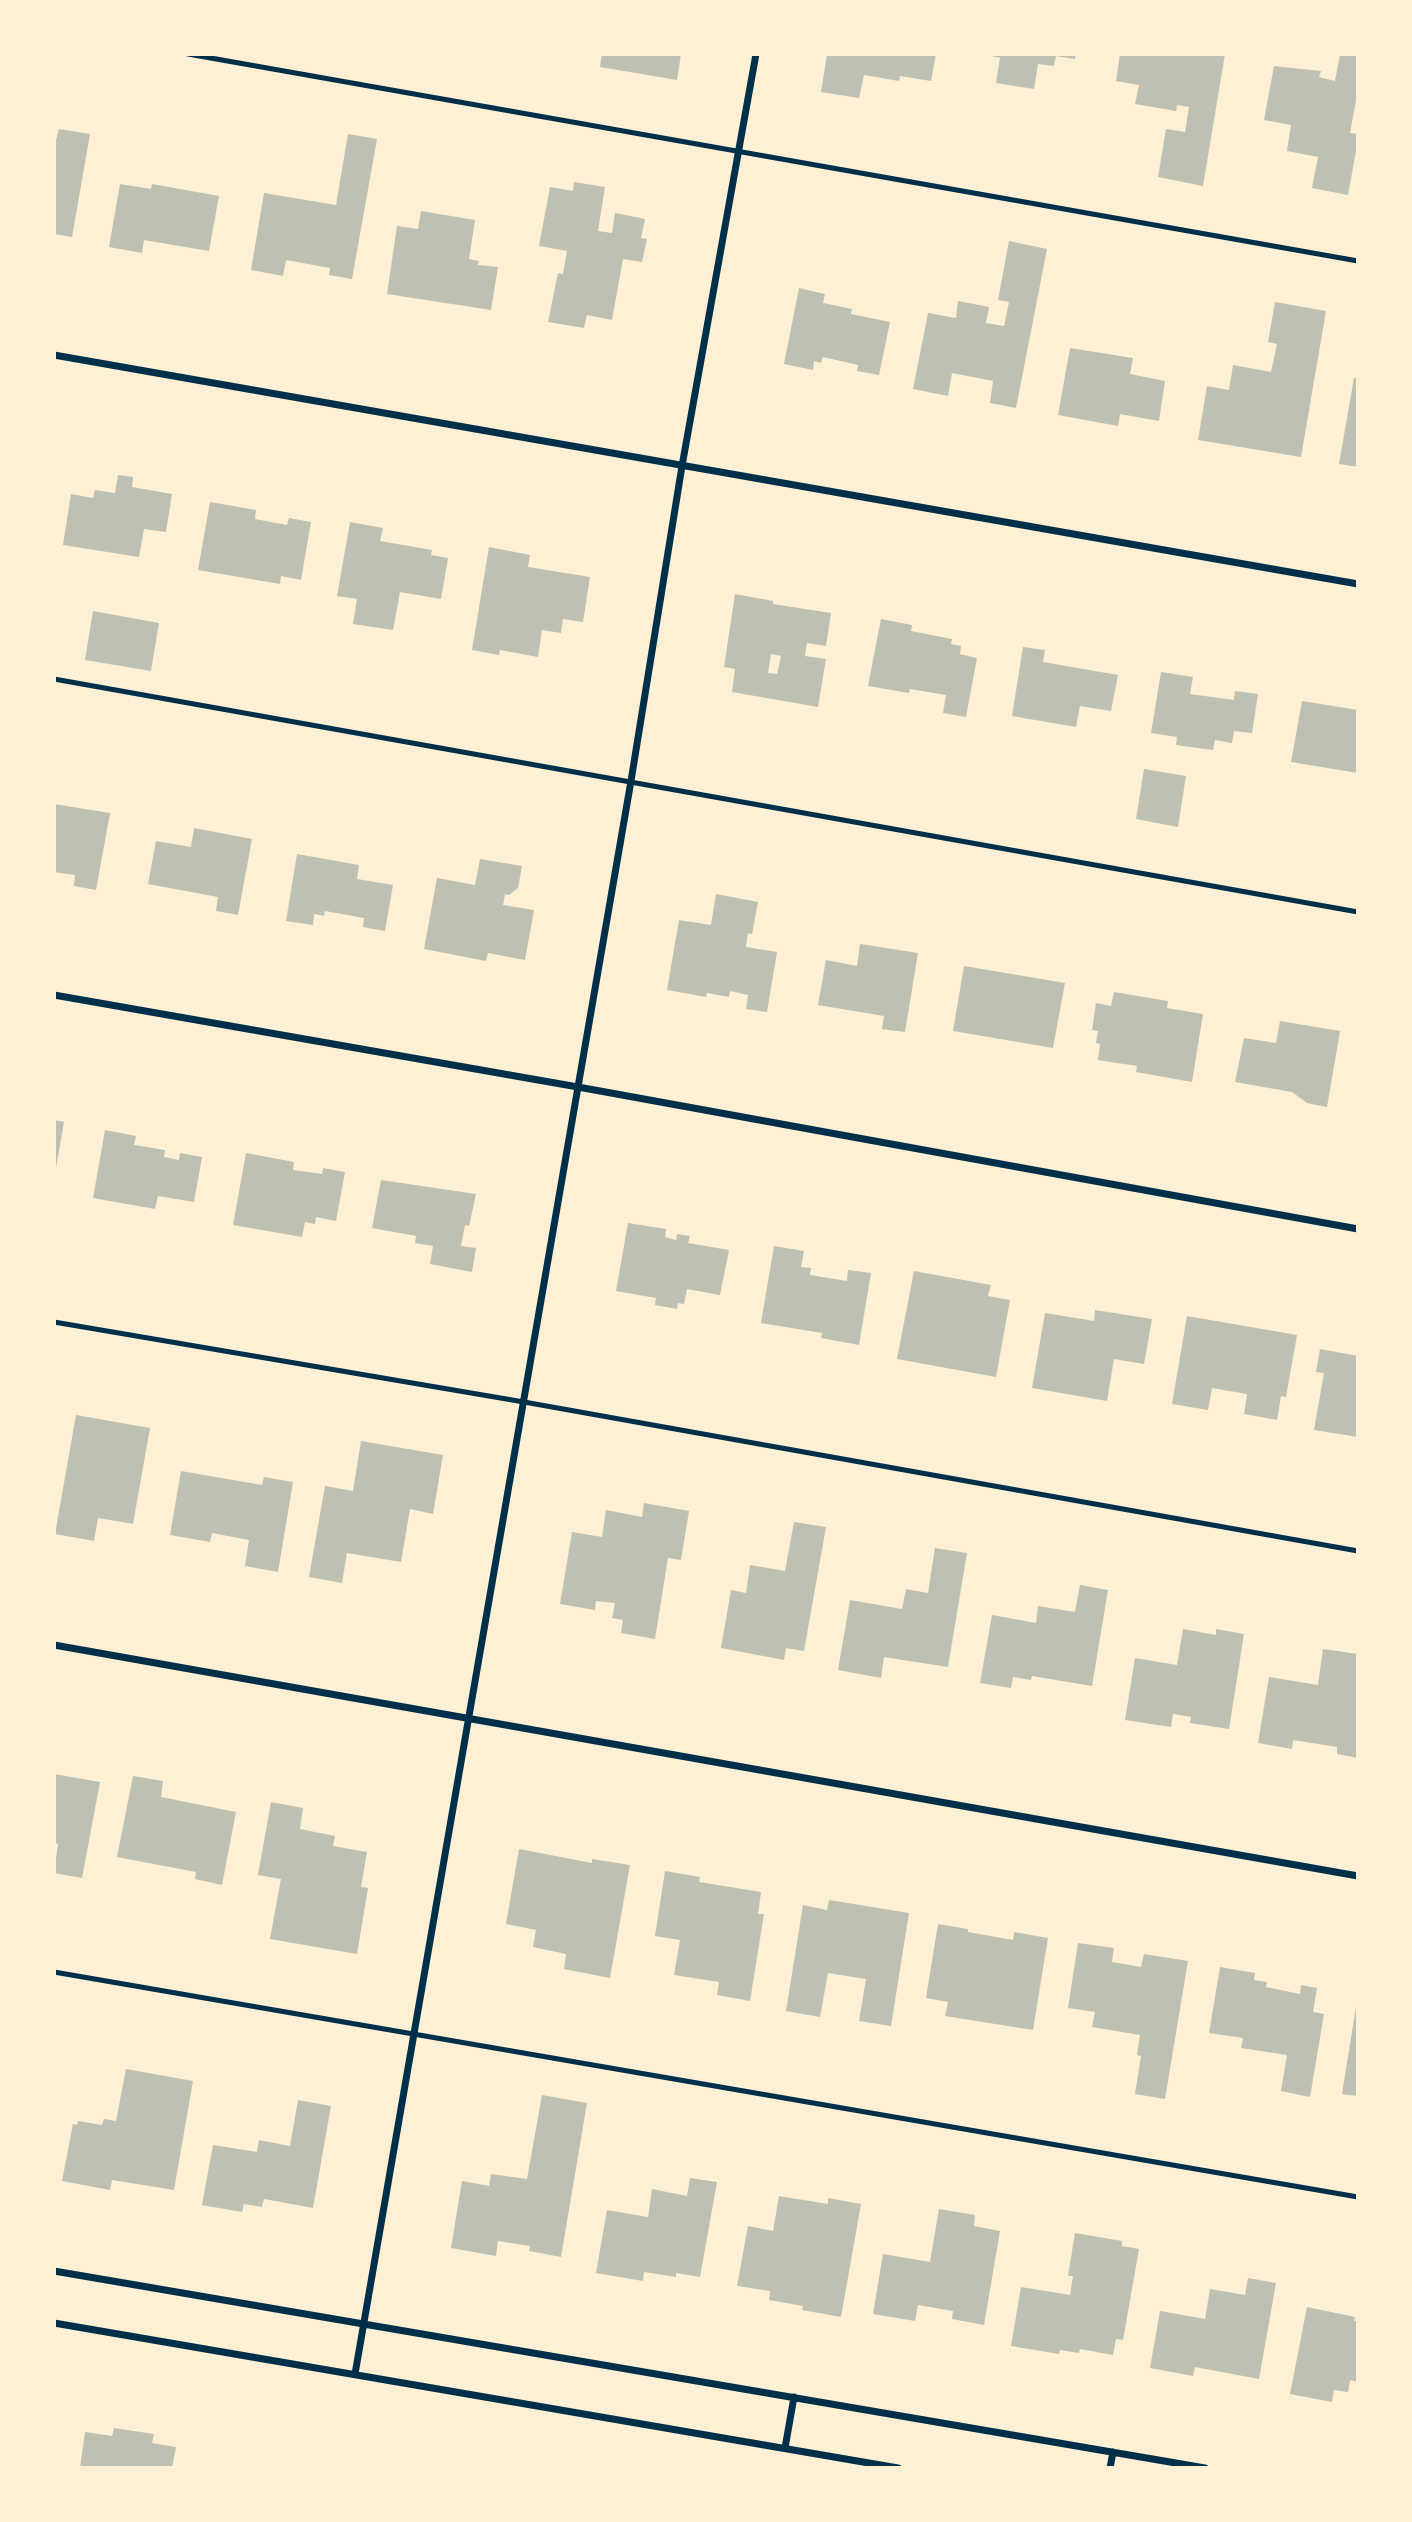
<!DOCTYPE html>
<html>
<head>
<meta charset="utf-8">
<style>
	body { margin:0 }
	#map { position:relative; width:1412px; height:2522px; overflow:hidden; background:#fdf0d5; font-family:Barlow,sans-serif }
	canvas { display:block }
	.frame { position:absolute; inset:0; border:56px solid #fdf0d5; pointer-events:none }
</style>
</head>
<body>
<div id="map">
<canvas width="1412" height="2522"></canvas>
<div class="frame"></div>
</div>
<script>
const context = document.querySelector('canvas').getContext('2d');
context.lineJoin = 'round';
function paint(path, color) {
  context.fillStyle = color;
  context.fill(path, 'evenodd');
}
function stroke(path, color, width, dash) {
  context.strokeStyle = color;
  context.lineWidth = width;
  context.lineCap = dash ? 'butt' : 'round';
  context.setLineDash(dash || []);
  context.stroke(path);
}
paint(new Path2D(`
	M602 54H681L677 80 600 67Z
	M827 54H936L931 81 900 76 899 81 864 75 859 98 821 92Z
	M983 54H1076L1075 59 1056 56 1054 66 1038 64 1034 89 996 83 1000 58Z
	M1120 54H1225L1203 186 1158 177 1166 129 1185 132 1189 107 1177 105 1176 111 1135 104 1139 85 1116 81Z
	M1340 54 1358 56V90L1350 133 1358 134V140L1348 195 1312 188 1318 157 1287 151 1291 125 1264 120 1274 66 1321 71 1319 77 1335 81Z
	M59 129 90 134 72 237 54 234V147Z
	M348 134 377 139 352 279 329 275 330 268 286 260 283 276 251 270 264 193 336 205Z
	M574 182 605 187 598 231 612 233 615 213 645 219 641 238 647 239 642 262 623 259 612 320 587 315 584 328 548 322 558 273 563 274 567 251 539 246 550 187 573 191Z
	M120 184 151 189 152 184 219 196 209 251 144 240 142 253 109 247Z
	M421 211 475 220 469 259 479 261 478 265 498 267 491 310 387 294 397 226 418 229Z
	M1009 241 1047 249 1016 408 990 403 993 381 952 373 948 396 913 389 928 313 956 318 958 301 989 307 986 323 1004 326 1009 302 998 300Z
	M799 288 825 294 823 303 852 309 851 314 890 322 879 375 857 371 858 365 823 357 821 363 814 361 813 370 784 364Z
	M1275 302 1326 311 1301 457 1198 440 1207 386 1229 390 1233 365 1271 372 1277 344 1268 342Z
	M1070 348 1133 358 1130 374 1165 381 1159 421 1120 414 1118 426 1058 415Z
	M1354 378H1358V467L1339 464Z
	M118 475 133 477 132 487 172 494 166 532 144 529 139 557 63 545 71 494 93 498 95 490 115 493Z
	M210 502 256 510 255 519 287 525 289 518 311 522 301 580 281 576 280 584 198 570Z
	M350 522 383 528 380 541 432 550 431 555 448 558 441 599 400 592 393 630 353 624 357 599 337 596Z
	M489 547 530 555 528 567 590 577 583 622 563 619 561 633 542 630 538 657 500 650 499 655 472 650Z
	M735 594 773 601V604L831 613 826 646 807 643 805 656 826 659 818 707 732 692 735 669 724 667ZM771 654 781 656 777 674 768 673Z
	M93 611 159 623 151 671 85 660Z
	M881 619 912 625 911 631 952 639 951 644 961 646 960 654 977 658 966 717 943 713 946 695 910 689 909 693 868 686Z
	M1023 647 1045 650 1043 662 1118 675 1111 711 1080 706 1076 727 1012 716Z
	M1161 672 1193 677 1190 694 1234 700 1235 691 1258 694 1252 733 1234 731 1232 743 1215 740 1213 750 1176 745 1177 737 1151 733Z
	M1302 701 1358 710V773L1291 762Z
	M1144 769 1186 776 1178 827 1136 819Z
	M54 804 110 813 96 890 74 886 75 875 54 872Z
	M194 828 252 839 238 915 216 911 218 897 148 884 156 841 191 847Z
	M297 854 359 865 357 879 393 885 385 931 363 927 364 918 325 911 324 916 314 914 313 925 286 921Z
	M480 859 522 866 518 888 509 895 505 894 503 905 534 910 525 960 488 953 486 961 424 949 437 878 475 885Z
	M716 894 758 902 752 934 748 933 746 947 777 952 767 1012 746 1009 748 995 730 991 729 997 707 993 706 997 667 990 679 920 711 925Z
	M860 944 918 953 905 1032 882 1029 884 1016 818 1005 826 960 857 966Z
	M964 966 1065 983 1053 1048 953 1031Z
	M1114 992 1168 1001 1167 1008 1203 1014 1192 1082 1136 1072 1137 1066 1098 1060 1100 1044 1096 1043 1098 1031 1092 1030 1096 1003 1111 1006Z
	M1280 1021 1340 1031 1327 1107 1307 1103 1292 1092 1235 1082 1244 1038 1276 1043Z
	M54 1120 64 1122 56 1168H54Z
	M105 1130 136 1136 134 1145 165 1150 164 1157 179 1160 180 1153 202 1157 194 1202 158 1196 155 1209 93 1198Z
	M246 1153 294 1162 293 1170 322 1174 323 1168 345 1172 336 1221 316 1217 315 1224 305 1222 302 1237 233 1225Z
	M381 1180 476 1194 469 1226 465 1225 461 1246 476 1248 472 1272 430 1264 433 1246 415 1243 416 1236 372 1228Z
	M628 1223 666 1229 665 1237 676 1240 677 1234 690 1236 688 1243 729 1250 720 1295 687 1289 684 1304 678 1303 677 1309 655 1305 656 1298 616 1291Z
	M774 1246 804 1251 801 1267 811 1268 810 1275 847 1281 848 1270 871 1273 859 1345 821 1338 822 1333 761 1323Z
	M914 1271 991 1285 988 1296 1010 1300 996 1377 897 1359Z
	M1095 1310 1152 1319 1144 1364 1114 1359 1107 1401 1032 1388 1045 1313 1094 1321Z
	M1187 1316 1297 1335 1286 1397 1281 1396 1277 1420 1244 1414 1247 1394 1212 1388 1208 1410 1172 1404Z
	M1320 1349 1358 1356V1437L1314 1430 1324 1373 1316 1372Z
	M76 1415 150 1428 133 1524 98 1518 94 1541 55 1534Z
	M361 1441 443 1455 433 1514 410 1509 401 1562 347 1553 342 1583 309 1577 325 1486 353 1491Z
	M181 1471 262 1485 264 1477 293 1482 278 1572 245 1566 249 1540 212 1533 210 1542 170 1535Z
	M644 1503 689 1511 681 1560 668 1558 655 1639 621 1633 623 1620 612 1618 615 1603 596 1601 595 1610 560 1604 572 1532 602 1537 606 1510 642 1517Z
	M794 1522 826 1527 804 1651 786 1648 784 1660 721 1648 731 1590 746 1593 750 1565 785 1571Z
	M935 1548 967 1553 948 1667 884 1657 881 1678 838 1670 850 1600 902 1609 906 1589 928 1593Z
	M1080 1585 1108 1590 1092 1686 1032 1676 1031 1680 1013 1677 1011 1688 980 1683 992 1615 1036 1623 1038 1606 1075 1612Z
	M1183 1629 1216 1635V1629L1244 1634 1229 1729 1190 1723 1191 1717 1173 1714 1171 1727 1125 1720 1135 1658 1177 1665Z
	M1323 1649 1358 1654V1758L1337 1754V1747L1293 1740 1292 1749 1258 1743 1269 1677 1318 1685Z
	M54 1774 100 1782 82 1878 54 1873 58 1844 54 1843Z
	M133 1776 163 1781 161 1797 236 1812 222 1885 195 1879 196 1872 117 1857Z
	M271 1802 303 1808 300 1829 335 1836 333 1846 367 1852 361 1887 368 1888 357 1954 270 1939 281 1879 258 1875Z
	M519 1849 592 1863V1859L630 1865 610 1978 564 1969 566 1954 533 1947 536 1930 506 1924Z
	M665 1871 700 1877 699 1882 761 1892 758 1914H764L750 2001 717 1995 719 1982 674 1975 680 1940 655 1936Z
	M829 1900 909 1913 891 2026 859 2021 866 1979 828 1973 820 2017 786 2011 803 1905 827 1910Z
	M938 1924 968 1929V1932L1013 1940 1014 1932 1048 1938 1033 2030 945 2016 948 2002 926 1998Z
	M1078 1943 1114 1948 1112 1962 1141 1967 1144 1954 1188 1961 1165 2099 1135 2094 1141 2056 1137 2055 1140 2035 1092 2027 1095 2012 1068 2008Z
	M1220 1967 1255 1973 1254 1980 1267 1982 1266 1987 1300 1994 1301 1985 1317 1988 1313 2012 1324 2014 1310 2097 1281 2091 1287 2055 1241 2048 1243 2038 1209 2033Z
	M1356 2007H1358V2096L1342 2094Z
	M126 2069 193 2081 174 2190 112 2180 110 2190 62 2181 73 2124 77 2125 78 2121 102 2125 104 2119 116 2121Z
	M542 2095 587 2103 561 2257 529 2251 530 2246 498 2241 496 2256 451 2248 462 2181 489 2186 491 2174 527 2179Z
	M298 2100 331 2106 313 2208 264 2199 262 2207 244 2204 242 2212 202 2205 213 2145 257 2152 259 2140 290 2146Z
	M690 2178 717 2182 700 2277 676 2273V2277L644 2272 643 2281 596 2273 607 2210 648 2217 652 2189 687 2196Z
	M779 2196 828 2204V2198L861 2204 841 2317 802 2310 803 2306 769 2300 770 2291 737 2286 748 2226 773 2231Z
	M939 2209 975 2215 974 2226 1000 2231 984 2325 952 2319 953 2311 918 2305 915 2321 873 2314 883 2254 930 2262Z
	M1075 2233 1122 2241V2246L1139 2249 1123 2340 1116 2339 1113 2355 1080 2349 1079 2353 1060 2350 1059 2354 1011 2346 1021 2287 1070 2295 1073 2276H1068Z
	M1248 2278 1276 2283 1259 2379 1195 2367 1193 2376 1150 2368 1160 2311 1205 2319 1210 2289 1245 2295Z
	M1307 2307 1355 2317 1354 2321H1358V2382L1350 2380 1348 2392 1334 2390 1332 2402 1290 2394Z
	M114 2428 154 2434 152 2443 176 2447 172 2468H80L85 2432 112 2436Z`), '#bec0b2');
stroke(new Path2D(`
	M188 54 1358 261
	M54 679 1358 912
	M54 1322 524 1402 1358 1551
	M54 1972 1358 2197`), '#003049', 5);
stroke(new Path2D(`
	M54 355 1358 584
	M54 995 578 1087 1358 1229
	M54 1645 1358 1876
	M54 2271 1205 2468
	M54 2323 898 2468
	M355 2374 631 781 682 466 756 54
	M785 2448 794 2397
	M1110 2468 1113 2452`), '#003049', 7);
</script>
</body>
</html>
